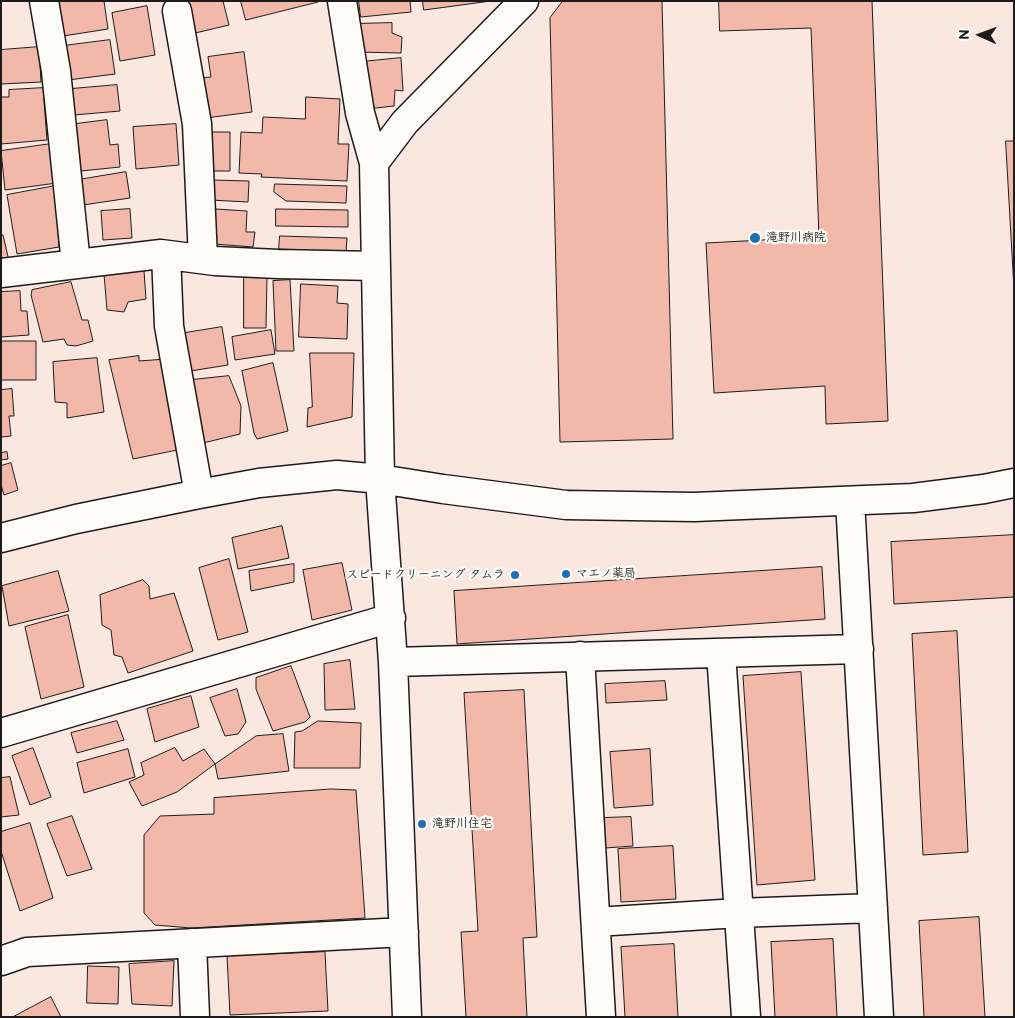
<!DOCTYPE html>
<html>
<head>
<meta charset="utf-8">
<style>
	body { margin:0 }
	#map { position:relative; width:1015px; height:1018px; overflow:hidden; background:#fae8e0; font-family:"Balsamiq Sans",sans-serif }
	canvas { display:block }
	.frame { position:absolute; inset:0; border:2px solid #1c1c1c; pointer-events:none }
	.north { position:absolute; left:955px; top:10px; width:50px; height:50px; -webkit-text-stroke:4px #fdfcf7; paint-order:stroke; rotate:272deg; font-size:14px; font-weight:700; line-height:20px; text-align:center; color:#1c1c1c }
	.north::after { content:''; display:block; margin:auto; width:18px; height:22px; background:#1c1c1c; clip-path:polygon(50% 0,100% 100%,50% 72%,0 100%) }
</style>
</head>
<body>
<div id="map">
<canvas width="1015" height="1018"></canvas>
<div class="frame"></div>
<div class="north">N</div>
</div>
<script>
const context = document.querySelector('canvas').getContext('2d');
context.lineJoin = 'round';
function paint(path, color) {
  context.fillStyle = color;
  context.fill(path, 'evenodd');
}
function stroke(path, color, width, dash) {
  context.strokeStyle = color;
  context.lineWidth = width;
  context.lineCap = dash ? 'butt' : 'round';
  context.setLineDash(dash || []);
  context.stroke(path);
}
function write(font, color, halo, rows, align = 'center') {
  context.font = font + ' "Balsamiq Sans","Klee One",sans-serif';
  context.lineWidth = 4.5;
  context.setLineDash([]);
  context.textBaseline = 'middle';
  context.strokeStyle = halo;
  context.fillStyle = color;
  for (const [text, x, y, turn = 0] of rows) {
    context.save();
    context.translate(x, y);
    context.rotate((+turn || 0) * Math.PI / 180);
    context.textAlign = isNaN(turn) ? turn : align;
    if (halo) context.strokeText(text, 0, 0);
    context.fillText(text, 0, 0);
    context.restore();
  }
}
const building = new Path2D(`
	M57 1H104L108 29 63 36Z
	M183 1H223L229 25 191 34Z
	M241 1H318V2L246 20Z
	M359 1H410L411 12 361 17Z
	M423 1H491L424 10Z
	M563 1H662L673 439 560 442 550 18Z
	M719 1H872L888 421 826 424 825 386 714 393 706 243 819 237 811 28 720 31Z
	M147 6 155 55 120 61 112 13Z
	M392 23V33L402 37 401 53 356 52 354 24Z
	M110 40 115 74 68 80 63 46Z
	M39 47 41 82 1 84V50Z
	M244 52 252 112 206 118 201 78 211 77 208 57Z
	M401 58 403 91 395 90 394 106 367 109 361 62Z
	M117 85 120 111 74 115 71 89Z
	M43 88 47 140 1 144V97H9V90Z
	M306 97 340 99 338 144H349L347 181 261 177 262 174 239 173 241 132 262 133 263 117 305 119Z
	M107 120 110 145 118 144 120 167 81 171 76 124Z
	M176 124 179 165 136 169 133 127Z
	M209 132H230V171H209Z
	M1006 141H1014V289Z
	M51 144 57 183 5 190 1 151Z
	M126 172 130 198 83 205 78 180Z
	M212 180 249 181 248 202 210 200Z
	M275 184 347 186 346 203 286 201 274 192Z
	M55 186 59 247 17 254 7 195Z
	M130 209 132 238 103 240 101 211Z
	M216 209 247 211 246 232H255L253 247 214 244Z
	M276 209 348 210V227L276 226Z
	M1 235H3L9 261 1 262Z
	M280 236 347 238 346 252 279 249Z
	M144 271 146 299 128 302 124 312 107 310 104 274Z
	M244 277H267L266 328H244Z
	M290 280 294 351H276L273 281Z
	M71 282 82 320H88L93 341 76 346 67 345 64 339 43 342 31 295 32 290Z
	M301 284 338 286 337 303 348 304 347 339 299 337Z
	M20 291 21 311H27L29 335 1 337V292Z
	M222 327 228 365 184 372 179 334Z
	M271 330 275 354 235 360 232 337Z
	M1 341H36V380H1Z
	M310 353H354L352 417 307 427 308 408 312 407Z
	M139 356V361L166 359 182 449 133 459 109 360Z
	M97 358 104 412 67 418V403L55 402 53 362Z
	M273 363 288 431 257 439 254 433 242 371Z
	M229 376 241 406 240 434 203 443 192 380Z
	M12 389 14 416H9L11 436 1 437V390Z
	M7 452 8 459 1 460V453Z
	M11 463 18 490 4 495 1 485V466Z
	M282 526 289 558 238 569 232 538Z
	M1014 535V597L894 604 891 542Z
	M229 559 248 632 218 640 199 568Z
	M342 563 352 610 312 620 303 570Z
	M294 564V582L251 591 249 571Z
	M822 567 825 619 457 644 454 591Z
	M58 571 69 611 9 626 2 586Z
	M143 580 149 586 150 599 174 593 193 651 128 673 122 657 114 655 111 630 102 625 100 595Z
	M68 615 84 687 41 699 25 627Z
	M957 631 968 852 923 855 912 634Z
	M350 660 355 709 325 710 324 664Z
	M291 666 310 717 305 722 273 731 256 689V678Z
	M801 672 815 880 757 885 743 676Z
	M665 681 667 700 606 703 605 684Z
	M237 689 246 722 238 734 225 736 210 698Z
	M524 690 537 937 523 938 527 1017H466L461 932 478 931 464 693Z
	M191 696 199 727 155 742 147 709Z
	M117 721 124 740 77 753 71 733Z
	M318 721 361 723 360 768H294L295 732 302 731Z
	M283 734 289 771 218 779 215 764 256 736Z
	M33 748 51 797 30 805 12 756Z
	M175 748 183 761 204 749 215 764 177 792 142 806 129 782 144 775 141 763Z
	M128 749 135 777 84 793 77 763Z
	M650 749 653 805 614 808 610 752Z
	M10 777 19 815 1 817V778Z
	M331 789 356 790 365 918 191 928 155 925 144 913V835L160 816 214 814V798Z
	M72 816 92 869 67 876 47 824Z
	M631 817 633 846 605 848 603 818Z
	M30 823 53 898 20 911 1 851V832Z
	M673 846 676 899 621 902 618 849Z
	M979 917 985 1017H924L919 921Z
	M833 939 837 1017H775L771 942Z
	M674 944 678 1017H625L621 947Z
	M325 952 328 1011 230 1015 227 956Z
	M174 961 172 1006 132 1004 129 964Z
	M88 966 119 967 118 1004 87 1003Z
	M51 997 61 1017H13Z`);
paint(building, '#f2b9aa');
stroke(building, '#1c1c1c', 1);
const minor = new Path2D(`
	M44 1 56 71 76 264
	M342 1 360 113 374 163
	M177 11 197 124 203 259
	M166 255 169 326 199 494
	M1 273 161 254 215 261 278 264 375 266
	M850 501 879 1017
	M1 538 76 519 199 494 259 483 337 475 380 479 443 489 566 505 694 507 913 498 984 489 1014 483
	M721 653 746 1017
	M580 656 601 1017
	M393 662 859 649
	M1 733 391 618
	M596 922 738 913 873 908
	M192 943 195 1017
	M1 961 27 952 404 932
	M407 1017 393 662 380 479 374 163 405 122 524 1`);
stroke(minor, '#1c1c1c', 31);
stroke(minor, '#fdfcf7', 28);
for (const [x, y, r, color] of [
	[755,238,6,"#1f6fb2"],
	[566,574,5,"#1f6fb2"],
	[515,575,5,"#1f6fb2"],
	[422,824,5,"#1f6fb2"]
]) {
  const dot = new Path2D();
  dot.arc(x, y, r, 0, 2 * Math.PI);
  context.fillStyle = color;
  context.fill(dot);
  stroke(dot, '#fdfcf7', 2);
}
write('bold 12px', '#1c1c1c', '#fdfcf7', [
	["滝野川病院",766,238],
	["マエノ薬局",576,574],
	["スピードクリーニング タムラ",505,575,"right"],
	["滝野川住宅",432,824]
], 'left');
</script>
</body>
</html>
